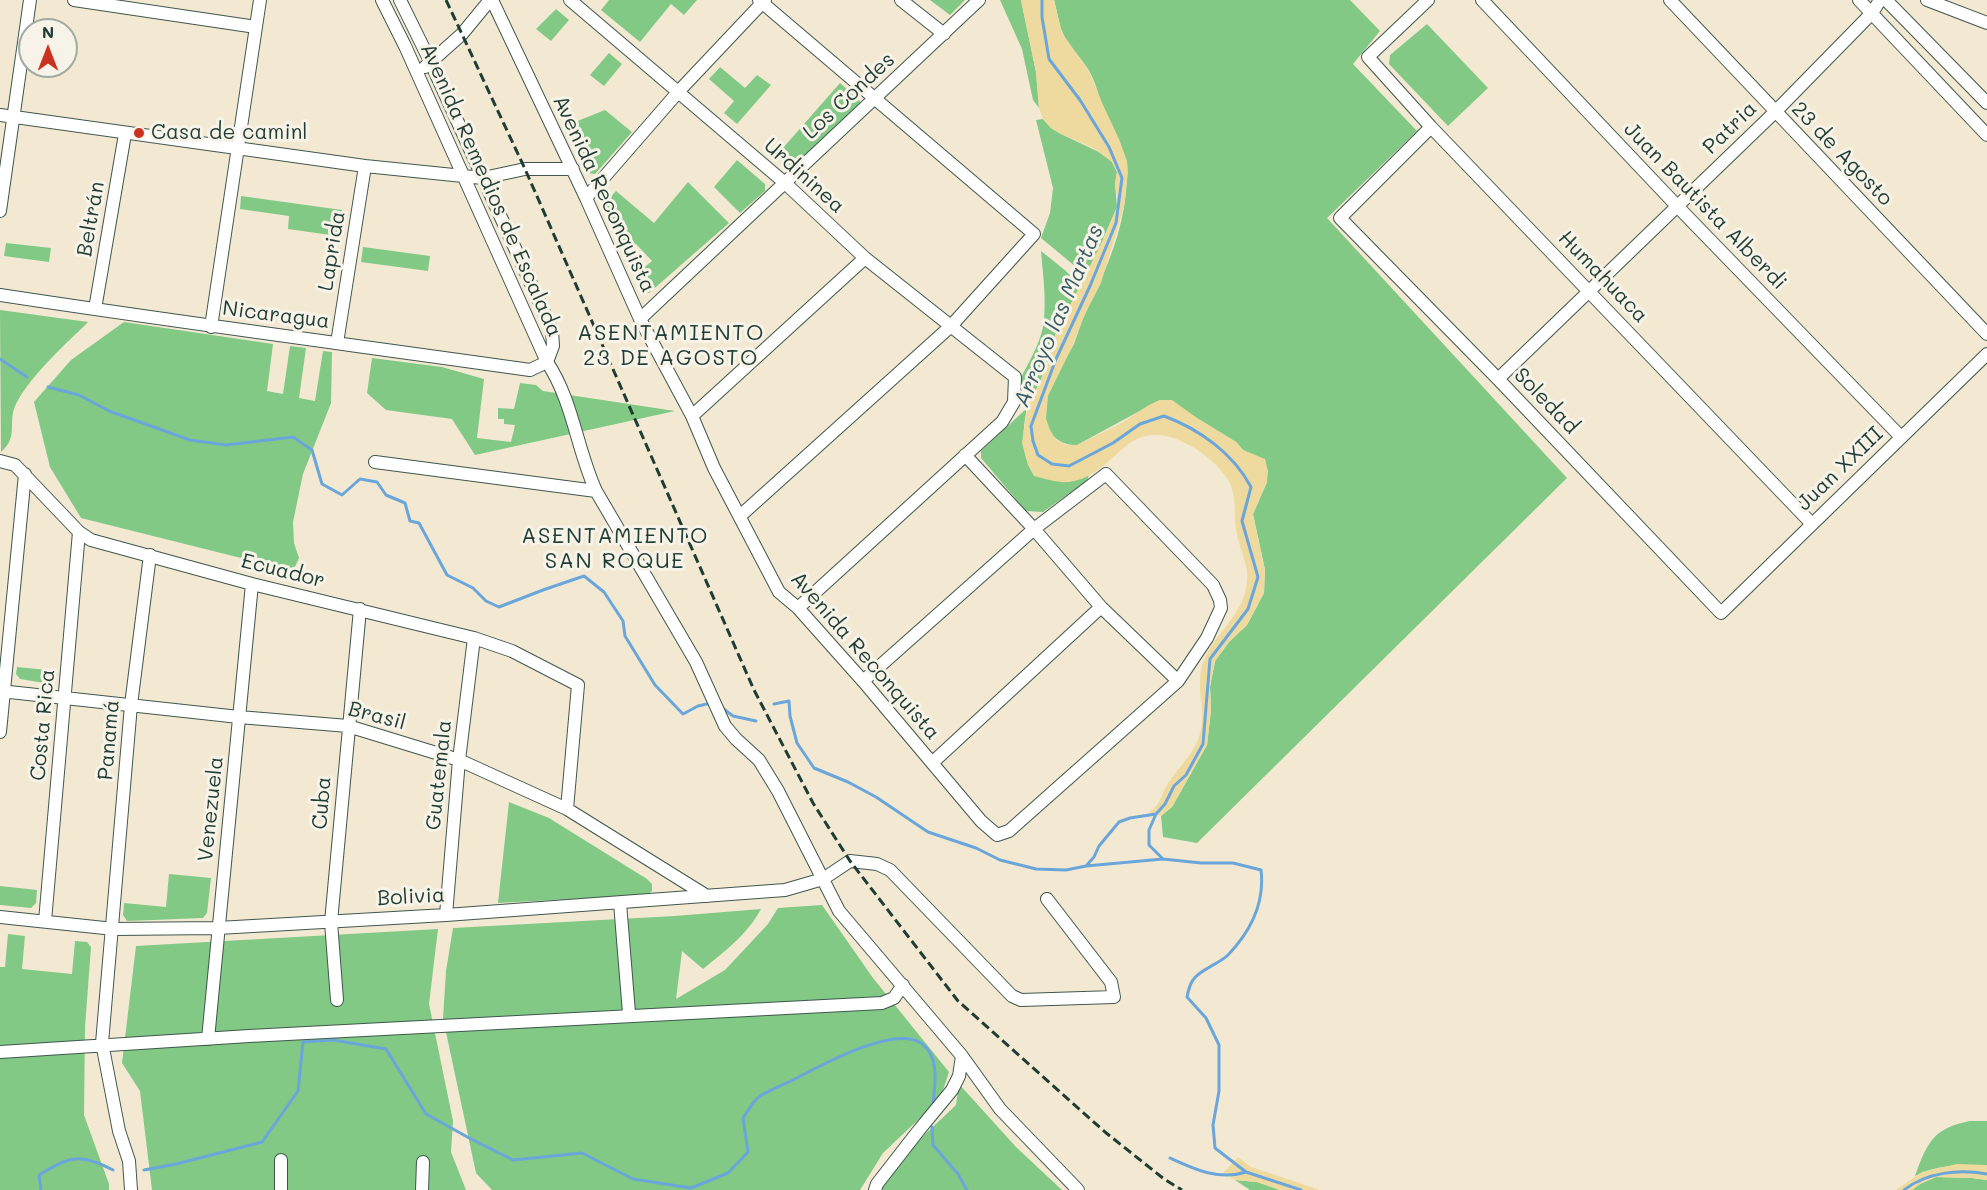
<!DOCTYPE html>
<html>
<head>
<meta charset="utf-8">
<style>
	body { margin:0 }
	#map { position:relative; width:1987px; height:1190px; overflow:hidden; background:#f3e9d3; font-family:Mali,sans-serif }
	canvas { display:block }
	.north { position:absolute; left:18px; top:18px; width:60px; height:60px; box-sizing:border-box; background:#f7f3e8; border:2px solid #a1aaa0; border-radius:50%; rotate:0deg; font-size:16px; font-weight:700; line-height:24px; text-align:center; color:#1f3d34 }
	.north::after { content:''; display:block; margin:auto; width:21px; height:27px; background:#c8321e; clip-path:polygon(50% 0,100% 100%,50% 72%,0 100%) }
</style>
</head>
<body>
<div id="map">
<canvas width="1987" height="1190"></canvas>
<div class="north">N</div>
</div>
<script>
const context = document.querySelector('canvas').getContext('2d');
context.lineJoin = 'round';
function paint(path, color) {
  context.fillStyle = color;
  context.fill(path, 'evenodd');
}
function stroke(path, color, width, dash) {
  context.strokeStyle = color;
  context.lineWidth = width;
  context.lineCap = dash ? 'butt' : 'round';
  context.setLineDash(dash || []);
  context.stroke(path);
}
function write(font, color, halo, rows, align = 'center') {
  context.font = font + ' Mali,sans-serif';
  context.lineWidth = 6;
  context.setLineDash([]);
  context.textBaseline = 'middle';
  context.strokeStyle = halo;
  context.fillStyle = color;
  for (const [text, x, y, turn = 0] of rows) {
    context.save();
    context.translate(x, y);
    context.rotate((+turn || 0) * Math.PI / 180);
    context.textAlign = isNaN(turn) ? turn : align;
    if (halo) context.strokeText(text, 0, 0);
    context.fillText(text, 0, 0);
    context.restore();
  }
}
paint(new Path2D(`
	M609 0H697L684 15 671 4 640 42 601 10Z
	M930 0H965L950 15Z
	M1000 0H1021L1036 72 1039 108 1033 100 1022 49Z
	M1054 0H1350L1380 31 1353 64 1417 131 1327 218 1567 478 1197 843 1163 837 1161 816 1172 807 1207 745 1211 710 1210 687 1215 661 1229 642 1247 625 1264 593 1265 570 1253 514 1267 482 1265 460 1243 450 1236 442 1187 412 1160 400 1077 445C1050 446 1041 421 1047 397 1052 378 1065 361 1074 344 1078 334 1080 323 1085 314 1101 280 1118 245 1124 207 1132 162 1121 145 1103 107 1098 94 1095 80 1088 69 1080 56 1067 45 1062 31 1058 21 1057 10 1054 0Z
	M556 9 569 20 551 41 536 29Z
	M1427 24 1488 88 1448 126 1389 64 1390 55Z
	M609 53 622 64 604 86 590 75Z
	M720 67 745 88 757 75 771 85 737 124 724 113 734 101 709 79Z
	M840 83 860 101 859 108 793 166H787L776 156Z
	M605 110 632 132 595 174 587 173 565 126Z
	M1043 119 1051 128 1061 134 1103 154 1112 162 1117 172 1115 184 1117 207 1087 276 1041 238 1050 213 1053 188 1036 120Z
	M737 160 765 184V191L740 213 714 187Z
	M688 182 729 223 649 293 642 291 635 275 652 261 636 244 626 255 605 208 606 202 616 191 654 223Z
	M241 196 342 210 338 236 288 229 289 216 240 209Z
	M6 243 51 248 49 262 4 256Z
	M363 247 430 256 428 271 361 262Z
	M1041 251 1066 271 1081 287 1056 333 1041 380 1032 397 1020 380C1028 363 1039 346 1043 327 1047 303 1043 275 1041 251Z
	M0 310 88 322C65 345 32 374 17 402 6 422 20 436 1 452Z
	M124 322 273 344 267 391 283 394 290 346 306 348 299 398 315 401 323 351 332 352 331 403 303 474 293 522 294 543 299 558 293 571 81 518 50 467 34 402 71 360Z
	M372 358 442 367 484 379 477 438 511 442 515 425 504 424V419H498V408L514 409 520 383 536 385 543 391 675 411 475 455 452 419 386 410 367 393Z
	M1027 408C1022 432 1021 454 1034 475L1068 482 1089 475 1087 481 1043 512 1026 511 981 458V451Z
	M17 667 57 671 56 680 49 679 44 683 20 679 16 674Z
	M509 802 549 818 647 879 652 884V891L647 895 498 903Z
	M169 874 211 878 207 913 203 918 127 921 123 915 124 903 166 907Z
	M0 886 37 890 36 903 31 908 0 905Z
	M822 905 873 978 949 1072 940 1099 883 1153 860 1190H492L476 1173 443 1018 446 971 453 928 675 916 761 909C747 935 725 951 703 969L682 951 676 999 725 970 768 924 778 908Z
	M438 929 429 1004 453 1121 451 1152 466 1190H152L140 1091 122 1063 136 946Z
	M8 934 25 936 22 969 72 974 75 941 87 942 91 947 85 1027 84 1115 109 1184V1190H0V967H5Z
	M959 1084 1016 1147 1062 1190H875L901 1157 956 1105Z
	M1970 1121H1987V1165C1961 1165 1938 1164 1915 1176 1927 1143 1933 1128 1970 1121Z
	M1936 1177 1972 1178 1987 1180V1190H1912L1920 1184Z
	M1235 1180 1257 1182 1280 1190H1250Z`), '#81c985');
paint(new Path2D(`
	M1021 0H1054L1062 33 1089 71 1103 105 1119 139 1127 161 1128 172 1124 207 1101 283 1085 314 1074 343 1048 396 1046 419 1050 430 1056 440 1066 445H1077L1120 424 1149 405 1160 400H1172L1197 418 1236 442 1243 450 1265 459 1268 471 1267 482 1253 514 1265 570 1264 593 1247 625 1229 642 1215 661 1210 686 1211 710 1207 745 1172 807 1161 816 1149 812C1160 806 1160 797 1166 787 1177 767 1197 753 1201 729 1205 710 1197 690 1201 670 1207 641 1235 623 1244 596 1252 570 1244 563 1238 539 1233 522 1237 502 1231 486 1224 469 1204 453 1189 445 1124 410 1120 475 1069 482 1058 483 1045 479 1034 476L1028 465 1022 443 1027 408 1041 380 1056 333 1105 236 1117 207V195L1115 184 1117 172 1112 162 1093 148 1061 134 1051 128 1043 119 1039 108 1036 72Z
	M1238 1157 1251 1167 1320 1190H1280L1257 1182 1235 1180 1223 1173Z
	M1957 1164 1987 1165V1180L1972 1178 1936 1177 1920 1184 1912 1190H1896L1922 1172Z`), '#eeda9e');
stroke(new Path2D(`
	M1042 0V17L1049 59 1080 100 1109 147 1122 178 1116 223 1090 286 1056 359 1031 426 1033 441 1038 455 1052 464 1069 466 1113 443 1140 424 1164 416C1199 429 1233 453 1251 487L1242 521 1258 577 1248 609 1210 659 1203 744 1186 775 1174 786 1165 804 1156 814 1149 830V845L1163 859 1201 863H1233L1261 870C1265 903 1250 932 1228 955 1219 964 1199 970 1193 980 1190 984 1188 992 1187 997L1206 1018 1219 1045V1091L1213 1125 1215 1148 1246 1172 1301 1190
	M0 359 27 377
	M48 387 79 395 109 411 190 440 226 445 293 437 312 450 322 484 342 495 360 479 377 482 386 495 405 503 410 521 419 523 447 575 473 588 486 601 499 607 543 590 584 576 604 592 623 621 625 636 655 685 683 714 698 706 711 703
	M774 704 789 701 790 716 797 743 814 768 848 782 876 797 928 832 976 848 1000 860 1036 869 1066 870 1086 866 1094 857 1099 846 1119 822 1130 818 1156 814
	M721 707 733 716 756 721
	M1086 866 1163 859
	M932 1127 933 1145 958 1174 967 1190
	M1170 1158C1194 1169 1219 1181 1246 1172
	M144 1170 176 1164 262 1142 298 1091 303 1042 333 1040 386 1049 426 1114 471 1139 513 1160 582 1153 633 1179 691 1188 728 1173 748 1152 743 1118C748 1111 753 1101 760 1096 770 1090 782 1085 793 1080 820 1066 893 1025 921 1043 940 1056 935 1085 933 1104
	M41 1190 39 1175C70 1156 80 1153 113 1170
	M1904 1190C1927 1172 1959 1169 1987 1174`), '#6ba6db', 3);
const minor = new Path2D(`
	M74 0 256 27
	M382 0 405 46 547 362C573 401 577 450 596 491L696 662 725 726 736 739 759 760 778 791 839 911 962 1056 1000 1109 1078 1190
	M400 0 431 63 552 330 553 346 547 362
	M492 0 586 198 640 319 692 416 714 468 779 592 798 608 863 681 981 821 997 835 1009 831 1178 681 1207 638 1221 608 1220 600 1213 585 1106 474 1034 529 863 681
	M570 0 785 183 865 258 1015 377 1014 402 1002 422 798 608
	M901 0 944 34
	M1428 0 1368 57 1431 127 1811 523
	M1482 0 1678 207 1901 437
	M1670 0 1987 334
	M1859 0 1987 135
	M1886 0 1987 103
	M1927 0 1987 23
	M425 67 462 34 490 0
	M0 115 365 166 483 178 525 169H573
	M1431 127 1340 218 1498 379 1721 613 1987 354
	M586 198 679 91 765 0
	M0 211 30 0
	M0 295C176 322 353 345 530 370L547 362
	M95 309 125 134
	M640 319 979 0
	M211 327 260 0
	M337 343 365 166
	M1498 379 1775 112 1872 13 1880 0
	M692 416 865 258
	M965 455 1034 529 1101 607 1178 681
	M0 461 15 465 79 532 91 540 252 584 474 638 512 651 578 685 567 809
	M375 462 596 491
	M740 516 951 326 1034 234 759 0
	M0 691 239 717 348 726 459 760 567 809 707 896
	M0 732 25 474
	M932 763 1101 607
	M620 903 629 1013
	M446 915 459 760 474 638
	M0 917 114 929 218 928 446 915 785 890 823 879 850 861 877 864 890 870 1012 996 1021 1000 1114 997 1111 982 1047 899
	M45 921 79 532
	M337 1000 331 922 360 609
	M208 1039 252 584
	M0 1052 249 1036 882 1003 894 998 903 985
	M131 1190 129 1161 119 1131 102 1043 131 705 150 555
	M281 1190V1160
	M422 1190 423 1162
	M875 1190 877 1184 919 1130 952 1090 959 1076 962 1056`);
stroke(minor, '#3f574c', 14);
stroke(minor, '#fff', 12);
stroke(new Path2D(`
	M446 0 525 169 754 690 813 803 850 861 958 1001 1105 1132 1164 1179 1182 1190`), '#1f3d34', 3, [9, 4.5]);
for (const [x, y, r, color] of [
	[139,133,6,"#c8321e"]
]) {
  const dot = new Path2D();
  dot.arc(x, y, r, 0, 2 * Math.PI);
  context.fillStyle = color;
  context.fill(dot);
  stroke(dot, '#f7f3e8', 2);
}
write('21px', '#1f3d34', '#f7f3e8', [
	["Los Condes",849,96,-43],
	["Patria",1730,128,-44],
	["23 de Agosto",1842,154,46],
	["Urdininea",804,176,42],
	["Avenida Remedios de Escalada",491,190,66],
	["Avenida Reconquista",604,194,65],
	["Juan Bautista Alberdi",1705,206,46],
	["Beltrán",91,219,-80],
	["Laprida",332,251,-81],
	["Humahuaca",1603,277,46],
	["Nicaragua",276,315,7],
	["Soledad",1546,401,46],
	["Juan XXIII",1840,469,-44],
	["Ecuador",283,571,14],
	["Avenida Reconquista",865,656,49],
	["Brasil",377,716,15],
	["Costa Rica",43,725,-85],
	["Panamá",109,740,-85],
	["Guatemala",439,775,-84],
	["Cuba",322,803,-85],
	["Venezuela",211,809,-84],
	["Bolivia",411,897,-3]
]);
write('21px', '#1f3d34', '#f7f3e8', [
	["Casa de caminl",151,133]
], 'left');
write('italic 22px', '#365c66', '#f7f3e8', [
	["Arroyo las Martas",1059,316,-67]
]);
context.letterSpacing = '1.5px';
write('22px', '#1f3d34', '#f7f3e8', [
	["ASENTAMIENTO",671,333],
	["23 DE AGOSTO",671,358],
	["ASENTAMIENTO",615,536],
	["SAN ROQUE",615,561]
]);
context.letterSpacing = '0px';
</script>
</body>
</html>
